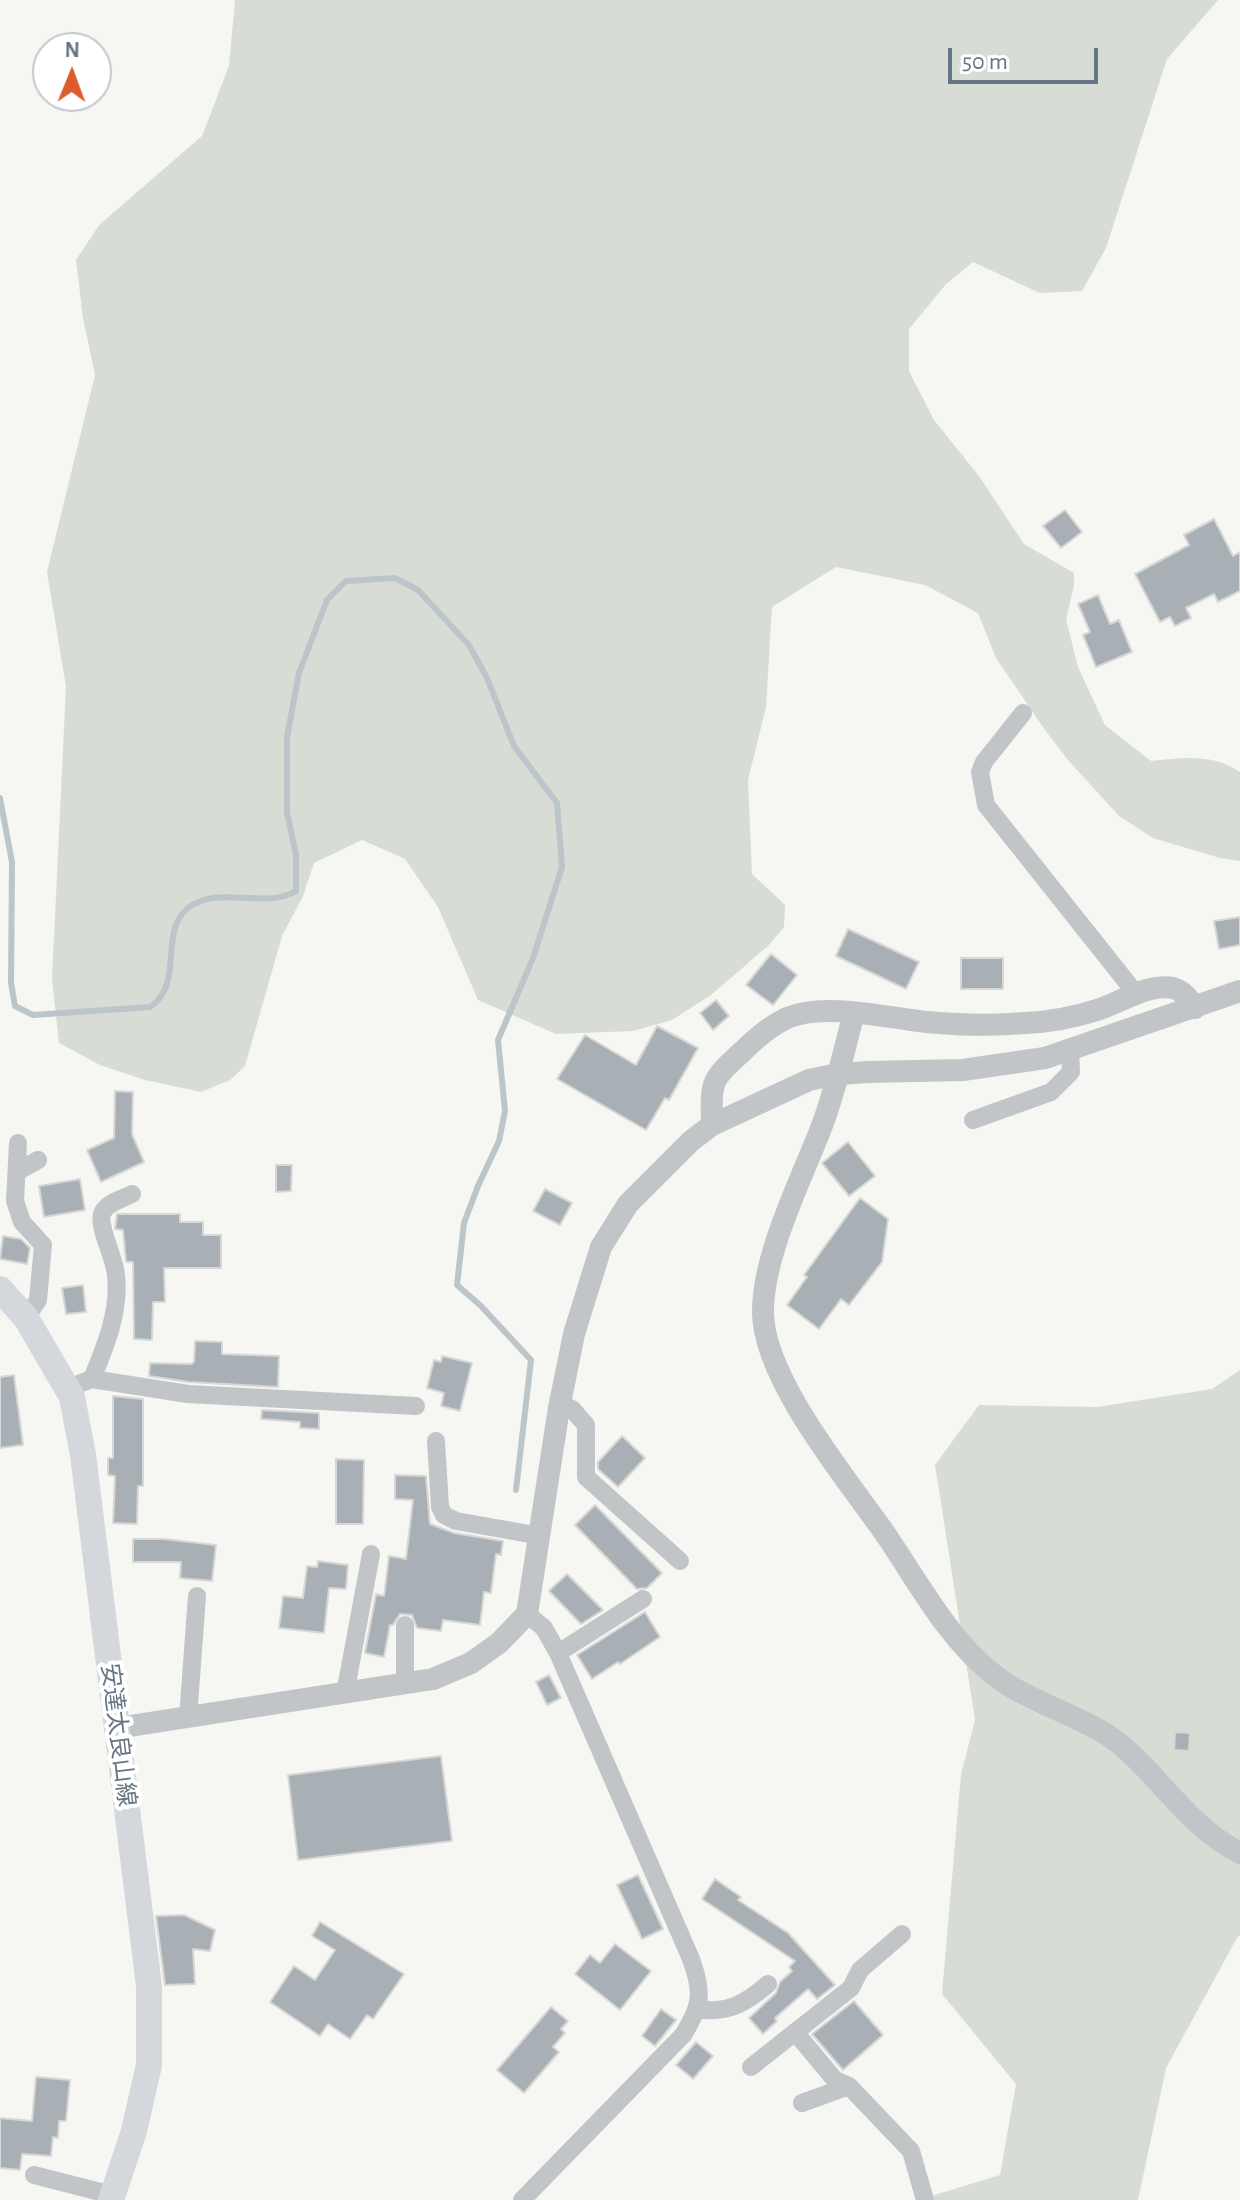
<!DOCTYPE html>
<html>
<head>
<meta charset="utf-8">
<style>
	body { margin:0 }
	#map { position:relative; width:1240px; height:2200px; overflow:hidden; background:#f6f6f3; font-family:"Alegreya Sans",sans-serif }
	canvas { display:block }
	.north { position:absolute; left:32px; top:32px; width:80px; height:80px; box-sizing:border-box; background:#fff; border:2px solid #c2c8cd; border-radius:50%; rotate:1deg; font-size:22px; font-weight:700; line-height:32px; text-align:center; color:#667583 }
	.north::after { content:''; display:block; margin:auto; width:28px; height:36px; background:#dd5b2c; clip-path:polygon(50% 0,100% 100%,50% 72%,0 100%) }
	.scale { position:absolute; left:948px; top:48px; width:150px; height:36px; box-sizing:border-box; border:4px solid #667583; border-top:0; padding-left:10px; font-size:24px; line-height:28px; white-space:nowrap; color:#667583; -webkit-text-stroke:6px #fff; paint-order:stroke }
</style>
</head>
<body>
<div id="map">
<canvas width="1240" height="2200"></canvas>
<div class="north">N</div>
<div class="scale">50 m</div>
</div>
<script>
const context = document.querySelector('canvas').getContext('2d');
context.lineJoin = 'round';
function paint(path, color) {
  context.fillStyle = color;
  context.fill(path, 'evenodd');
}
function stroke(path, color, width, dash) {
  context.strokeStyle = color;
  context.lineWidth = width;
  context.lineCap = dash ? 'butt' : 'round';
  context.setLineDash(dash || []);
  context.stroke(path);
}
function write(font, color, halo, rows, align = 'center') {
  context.font = font + ' "Alegreya Sans","Noto Sans JP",sans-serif';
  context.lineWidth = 8;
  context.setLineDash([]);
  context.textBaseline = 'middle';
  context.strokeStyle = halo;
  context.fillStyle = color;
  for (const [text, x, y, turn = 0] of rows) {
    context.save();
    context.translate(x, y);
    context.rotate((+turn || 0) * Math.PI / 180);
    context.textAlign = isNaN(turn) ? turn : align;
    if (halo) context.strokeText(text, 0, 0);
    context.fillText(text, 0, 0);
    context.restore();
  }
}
paint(new Path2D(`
	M235 0H1218L1167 59 1106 248 1082 291 1040 293 973 262 946 284 909 329V371L934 420 979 476 1024 544 1074 573V586L1066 619 1078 667 1105 725 1151 761C1182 758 1212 753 1240 772V861L1220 858 1153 838 1119 816 1068 760 1045 730 996 658 978 613 925 585 836 567 772 607 766 707 748 780 752 874 785 905 784 927 769 945 711 995 672 1020 633 1031 556 1034 478 1000 438 907 405 859 362 840 314 863 303 896 282 936 245 1066 230 1080 201 1092 145 1080 100 1065 59 1043 52 979 66 687 47 572 95 375 83 318 76 260 99 225 202 136 229 66Z
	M1240 1370V1936H1238L1166 2068 1138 2200H918L1000 2175 1016 2084 942 1994 961 1774 975 1720 935 1465 979 1405 1097 1407 1212 1389Z`), '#d7ddd4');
stroke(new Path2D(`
	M0 798 12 862 11 983 15 1006 33 1015 150 1007C185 984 158 932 188 908 218 884 264 910 296 891V855L287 812V737L299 673 327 600 346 581 395 578 418 590 469 645 487 678 514 746 557 803 562 867 533 958 498 1040 505 1111 499 1141 478 1186 464 1223 457 1285 481 1306 531 1360 516 1490`), '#bbc5ca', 6);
const building = new Path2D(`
	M1065 510 1082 532 1061 548 1043 526Z
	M1214 519 1233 556 1240 552V591L1218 602 1214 594 1186 608 1191 618 1175 626 1170 617 1160 622 1135 574 1189 545 1184 535Z
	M1098 595 1110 624 1119 620 1132 652 1096 667 1083 635 1090 632 1078 604Z
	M1240 917V945L1219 949 1214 921Z
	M848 929 919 962 906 989 836 956Z
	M771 954 797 975 773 1005 746 985Z
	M961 958H1003V989H961Z
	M716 1000 729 1016 713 1030 700 1013Z
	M657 1026 698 1048 669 1100 665 1098 646 1130 557 1079 585 1035 636 1065Z
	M115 1091 133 1092 132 1134 144 1162 101 1182 87 1150 114 1138Z
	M848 1142 875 1176 849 1196 822 1163Z
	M276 1165H292L291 1191 276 1192Z
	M80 1179 85 1210 44 1217 39 1186Z
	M545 1189 572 1203 560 1225 533 1211Z
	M860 1198 888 1219 882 1262 849 1305 841 1299 819 1329 787 1305 807 1277 804 1275Z
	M117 1214H180V1222H203V1235H221V1268H164L165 1302H153L152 1340 134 1339 133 1262H126L123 1230 115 1229Z
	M3 1236 21 1239 30 1248 27 1264 0 1259Z
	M83 1285 86 1312 66 1314 62 1288Z
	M195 1341 222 1342V1354L279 1356 278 1387 189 1382 149 1376 150 1363 191 1364 194 1362Z
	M442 1356 472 1363 460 1411 441 1406 444 1393 427 1388 434 1360 441 1362Z
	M14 1375 23 1445 0 1448V1377Z
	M113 1396 143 1399V1486H138L137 1524 113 1523 115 1476 108 1475V1458H113Z
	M262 1410 319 1413V1429L300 1428V1422L261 1419Z
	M622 1436 645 1458 618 1487 598 1469V1462Z
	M336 1459 364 1460 363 1524H336Z
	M395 1475 426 1476 430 1524 454 1533 503 1541 501 1555 496 1554 491 1593 484 1592 480 1625 443 1620 441 1631 417 1628 412 1615 400 1614 393 1625H390L384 1657 365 1653 376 1594 384 1596 389 1556 406 1559 413 1500 395 1499Z
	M595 1505 662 1573 647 1588 637 1589 575 1525Z
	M133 1539H164L216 1545 212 1581 180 1578 181 1562H133Z
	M318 1561 348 1565 346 1589 329 1588 324 1633 279 1628 283 1596 303 1598 307 1566 317 1567Z
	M567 1574 603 1610 581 1624 549 1591Z
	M645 1612 660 1637 620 1664 618 1662 592 1679 577 1655Z
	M549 1675 561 1698 547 1705 536 1682Z
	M1175 1732 1190 1733 1189 1751 1174 1750Z
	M441 1756 452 1841 298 1860 288 1775Z
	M638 1875 663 1929 642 1939 617 1885Z
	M715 1879 741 1897 738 1900 788 1933 835 1985 817 1999 808 1989 775 2018 777 2021 763 2034 749 2018 776 1993 780 1982 792 1971 789 1967 795 1961 702 1899Z
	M184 1915 215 1930 210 1951 193 1949 195 1984 165 1985 156 1916Z
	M320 1922 404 1974 373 2019 367 2015 350 2039 328 2024 320 2036 270 2002 294 1966 315 1980 335 1950 312 1936Z
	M615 1944 651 1971 620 2010 575 1974 590 1955 600 1963Z
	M854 2001 883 2035 843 2070 812 2034Z
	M551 2007 568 2021 561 2029 565 2033 553 2047 559 2052 524 2093 497 2070Z
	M661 2009 676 2020 655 2046 642 2036Z
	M696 2042 713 2056 693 2079 676 2065Z
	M36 2077 70 2080 66 2121H59L58 2138 53 2137 51 2156 22 2154 20 2170 0 2168V2118L32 2121Z`);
paint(building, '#a9b0b5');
stroke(building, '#d7d7d5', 2);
stroke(new Path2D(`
	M1023 713 984 762 980 772 986 805 1137 995
	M973 1120 1051 1092 1071 1072 1070 1051
	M18 1143 15 1201 22 1222 43 1245 38 1300 26 1318
	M18 1171 38 1160
	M92 1379C106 1345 120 1311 116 1275 115 1258 98 1228 102 1214 105 1203 123 1199 132 1194
	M68 1388 92 1379 188 1394 416 1406
	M560 1403 572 1409 586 1425V1477L680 1561
	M436 1441 440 1507 444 1515 456 1521 541 1536
	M405 1625V1684
	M558 1653 643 1599
	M345 1694 371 1554
	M188 1718 197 1596
	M697 2009C728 2014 746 2003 768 1984
	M795 2032 835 2080 849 2086 911 2151 925 2200
	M751 2067 851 1988 860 1970 902 1934
	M802 2103 849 2086
	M34 2175 112 2195
	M522 2200 683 2035C702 2005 703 1992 691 1959L558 1653 544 1628 527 1614`), '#c1c5c8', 18);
stroke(new Path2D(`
	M854 1013C844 1050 836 1088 823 1123 802 1179 763 1253 763 1312 763 1378 846 1478 884 1532 917 1580 947 1638 994 1675 1035 1707 1091 1716 1129 1752 1166 1786 1194 1830 1240 1853
	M712 1125C711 1081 710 1081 743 1051 755 1039 772 1025 787 1018 824 1002 888 1018 927 1022 960 1025 993 1026 1025 1023 1048 1022 1075 1017 1097 1010 1120 1003 1148 983 1173 988 1184 991 1189 999 1195 1008
	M117 1728 433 1679 471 1663 499 1643 527 1614 559 1408 574 1334 601 1247 628 1204 691 1141 712 1125 809 1080 838 1074 868 1072 963 1070 1045 1058 1240 991`), '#c1c5c8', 22);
stroke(new Path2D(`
	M0 1289 26 1318 72 1397 83 1455 149 1986V2065L134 2131 111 2200`), '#d4d8dc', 26);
write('24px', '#667583', '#fff', [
	["安達太良山線",118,1735,83]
]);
</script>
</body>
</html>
